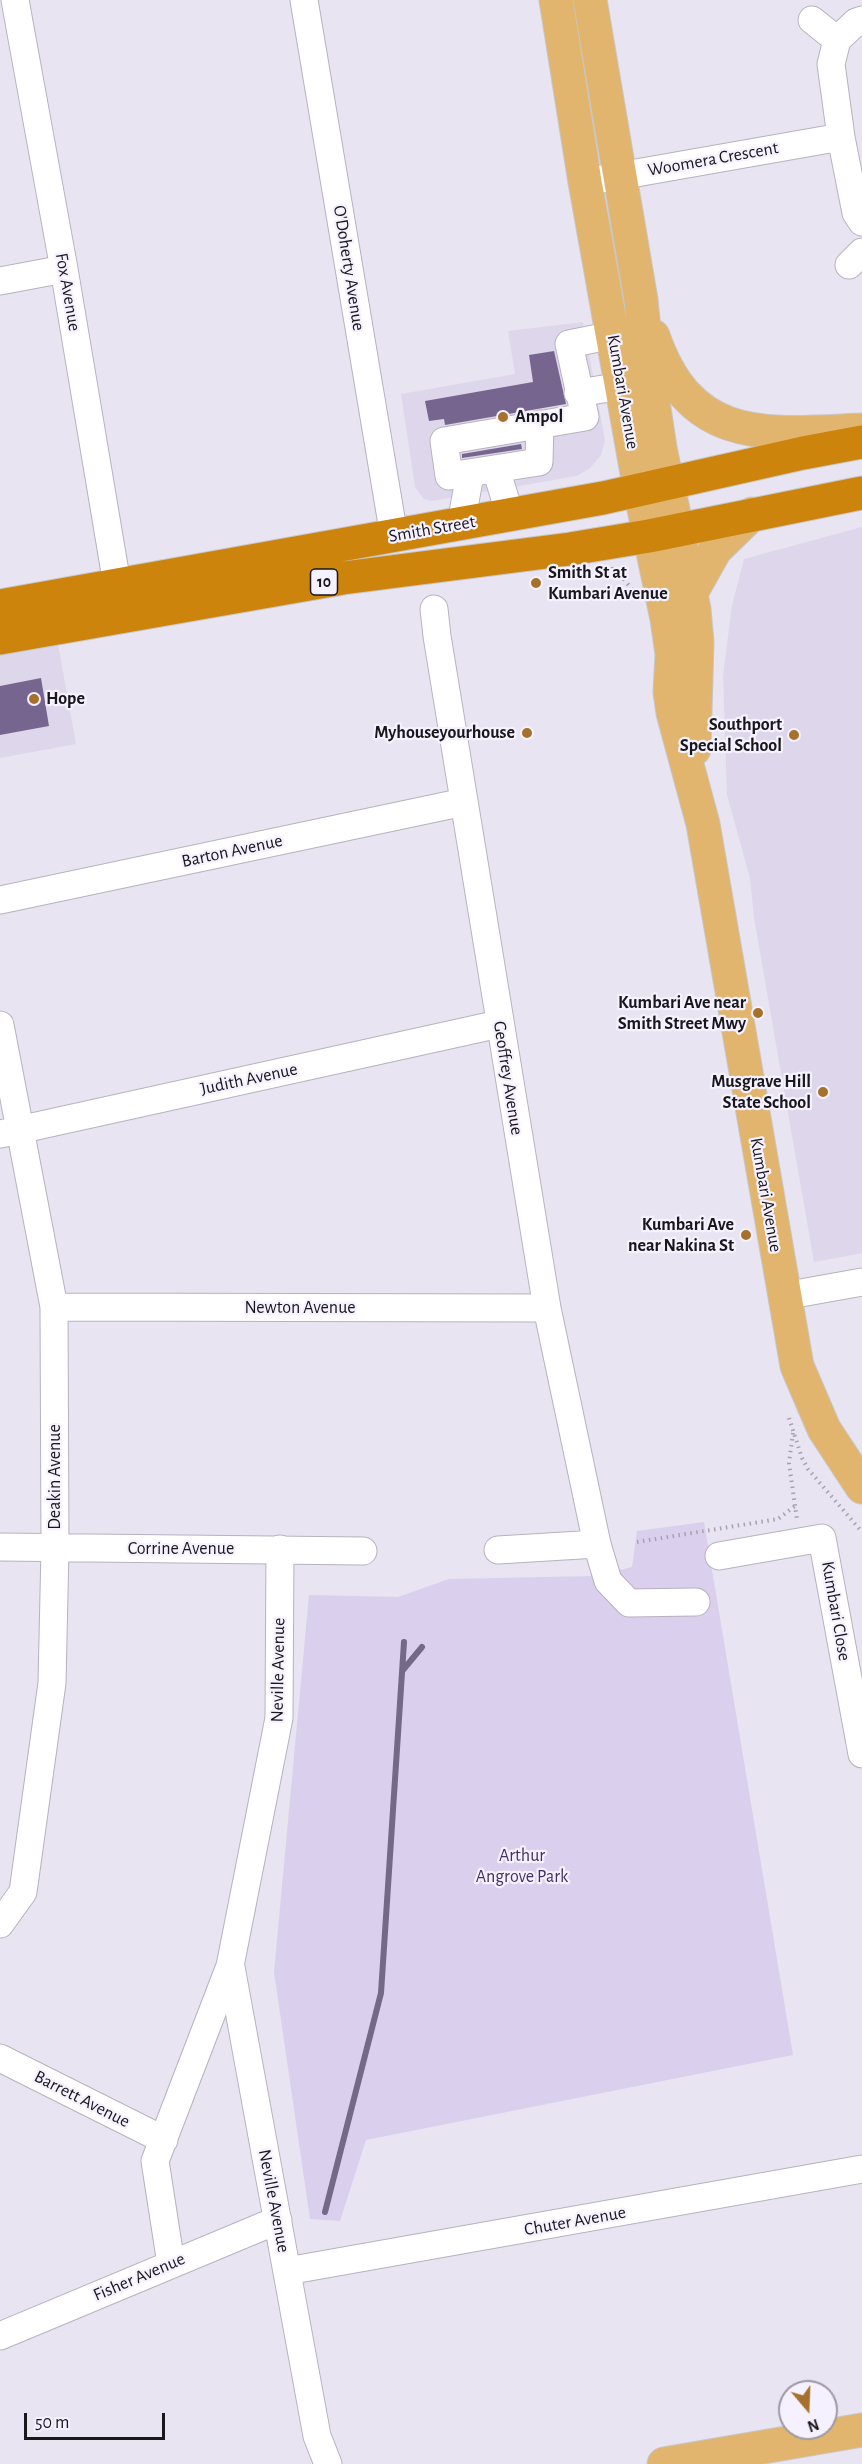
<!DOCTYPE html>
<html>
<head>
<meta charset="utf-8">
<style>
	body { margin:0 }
	#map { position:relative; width:862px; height:2464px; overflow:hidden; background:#e8e4f1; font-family:"Alegreya Sans",sans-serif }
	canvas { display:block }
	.north { position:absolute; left:778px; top:2380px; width:60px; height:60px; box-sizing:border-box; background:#f6f1ff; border:2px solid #9d9aa4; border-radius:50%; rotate:161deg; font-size:16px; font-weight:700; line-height:24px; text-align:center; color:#18171b }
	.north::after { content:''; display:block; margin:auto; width:21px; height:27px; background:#a6712a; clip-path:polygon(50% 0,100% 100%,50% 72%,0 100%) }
	.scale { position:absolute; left:24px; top:2413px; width:141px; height:27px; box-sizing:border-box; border:3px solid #18171b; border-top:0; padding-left:8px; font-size:18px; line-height:21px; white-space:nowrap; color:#18171b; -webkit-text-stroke:4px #f6f1ff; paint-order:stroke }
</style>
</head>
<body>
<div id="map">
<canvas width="862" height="2464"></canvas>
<div class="north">N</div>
<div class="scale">50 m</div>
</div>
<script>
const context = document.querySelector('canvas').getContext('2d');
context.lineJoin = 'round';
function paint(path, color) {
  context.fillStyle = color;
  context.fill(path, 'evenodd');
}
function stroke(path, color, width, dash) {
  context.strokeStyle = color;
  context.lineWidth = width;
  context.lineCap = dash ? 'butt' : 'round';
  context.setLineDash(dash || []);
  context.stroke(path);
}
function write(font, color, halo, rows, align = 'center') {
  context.font = font + ' "Alegreya Sans",sans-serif';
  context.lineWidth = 4.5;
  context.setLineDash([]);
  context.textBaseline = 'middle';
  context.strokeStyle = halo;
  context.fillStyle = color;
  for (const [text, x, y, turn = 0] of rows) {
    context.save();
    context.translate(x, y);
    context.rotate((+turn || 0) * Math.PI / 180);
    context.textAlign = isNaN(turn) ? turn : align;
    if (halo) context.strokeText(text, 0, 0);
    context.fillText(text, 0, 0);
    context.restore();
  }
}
paint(new Path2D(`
	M583 322 605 440 601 455 590 468 577 476 432 501 424 499 415 487 401 394 515 374 508 331Z
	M862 527V1253L814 1262 754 918 750 878 727 795 723 676 732 605 744 559Z
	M58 644 76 744 0 758V655Z`), '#ded7eb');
paint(new Path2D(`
	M704 1522 793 2055 366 2140 340 2221 310 2219 274 1972 309 1595 398 1597 449 1579 595 1576 632 1567 637 1531Z`), '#dbcfee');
stroke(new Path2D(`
	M403 1670 422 1647
	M325 2212 381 1993 404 1642`), '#756988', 6);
paint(new Path2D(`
	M554 351 566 404 445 425 444 419 429 421 425 401 533 382 529 355Z
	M521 444 522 449 462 458V454Z
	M41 678 49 726 0 735V686Z`), '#76668f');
const minor = new Path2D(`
	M15 0 64 269 117 584
	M304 0 394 536
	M812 20 837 40
	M862 20 856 22 837 40 831 64 841 137 856 213 862 222
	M585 182 841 137
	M849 265 862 252
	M0 281 64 269
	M578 393 622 386
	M540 424 539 462 449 476 444 441 585 417 569 344 613 335
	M496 469 510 515
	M461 524 470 474
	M434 609 437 636 547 1308 597 1544 608 1581 629 1603 696 1602
	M0 900 464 802
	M0 1025 54 1307 55 1549 52 1683 23 1892 0 1924
	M0 1134 499 1024
	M784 1296 862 1282
	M54 1307 547 1308
	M0 1547 363 1551
	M498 1550 597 1544
	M719 1556 822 1538 862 1754
	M231 1967 317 2436 328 2464
	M0 2058 164 2140
	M171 2264 155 2161 230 1966 279 1718 280 1549
	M287 2271 862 2169
	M0 2336 278 2220`);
const major = new Path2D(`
	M556 0 585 182 640 490 667 619 672 654 670 692 673 713 703 824 797 1366 824 1429 862 1487
	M590 0 641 300 648 369 660 448 694 609 697 642 694 749
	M653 336C691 446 766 434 862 430
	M691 593 715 550 752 514
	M664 2464 862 2430`);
const highway = new Path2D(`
	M0 606 603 498 803 453 862 442
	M0 638 343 578 570 549 649 536 862 493`);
stroke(minor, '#b7b2bf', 29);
stroke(major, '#c8c7c8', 35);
stroke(highway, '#c8c7c8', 35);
stroke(new Path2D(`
	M612 567V570L622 577 634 592
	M789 1418 802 1458 808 1469 862 1532
	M793 1433 789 1463 797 1520
	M637 1542 778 1519 795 1506`), '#a6a3ad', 4, [1.5, 4.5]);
stroke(minor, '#fff', 27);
stroke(major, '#e1b56d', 33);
stroke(highway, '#cd840c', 33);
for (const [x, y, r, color] of [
	[503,417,6,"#a6712a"],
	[536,583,6,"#a6712a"],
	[34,699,6,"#a6712a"],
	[527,733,6,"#a6712a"],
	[794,735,6,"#a6712a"],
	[758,1013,6,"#a6712a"],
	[823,1092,6,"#a6712a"],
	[746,1235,6,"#a6712a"]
]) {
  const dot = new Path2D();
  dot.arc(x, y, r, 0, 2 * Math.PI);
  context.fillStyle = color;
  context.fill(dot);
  stroke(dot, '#f6f1ff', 2);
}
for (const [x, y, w] of [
	[324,582,27]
]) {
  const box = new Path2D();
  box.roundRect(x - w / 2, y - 13, w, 26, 4.5);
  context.fillStyle = '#f6f1ff';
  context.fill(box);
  stroke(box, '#18171b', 1.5);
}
write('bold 16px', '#18171b', null, [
	["10",324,582]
]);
write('18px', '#18171b', '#f6f1ff', [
	["Woomera Crescent",713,159,-10],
	["O'Doherty Avenue",349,268,81],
	["Fox Avenue",68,292,80],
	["Kumbari Avenue",623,392,80],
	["Smith Street",432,529,-10],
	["Barton Avenue",232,851,-12],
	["Geoffrey Avenue",508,1078,81],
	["Judith Avenue",249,1079,-12],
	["Kumbari Avenue",766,1195,80],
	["Newton Avenue",300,1308],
	["Deakin Avenue",55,1477,-90],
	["Corrine Avenue",181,1549],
	["Kumbari Close",836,1611,80],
	["Neville Avenue",278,1670,-89],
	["Barrett Avenue",82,2099,27],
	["Neville Avenue",274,2201,79],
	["Chuter Avenue",575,2221,-10],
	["Fisher Avenue",139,2277,-23]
]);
write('bold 18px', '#18171b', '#f6f1ff', [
	["Ampol",515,417,"left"],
	["Smith St at",548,573,"left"],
	["Kumbari Avenue",548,594,"left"],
	["Hope",46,699,"left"],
	["Southport",782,725],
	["Special School",782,746],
	["Myhouseyourhouse",515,733],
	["Kumbari Ave near",746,1003],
	["Smith Street Mwy",746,1024],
	["Musgrave Hill",811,1082],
	["State School",811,1103],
	["Kumbari Ave",734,1225],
	["near Nakina St",734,1246]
], 'right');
write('18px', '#462e64', '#f6f1ff', [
	["Arthur",522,1856],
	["Angrove Park",522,1877]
]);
</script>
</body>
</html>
